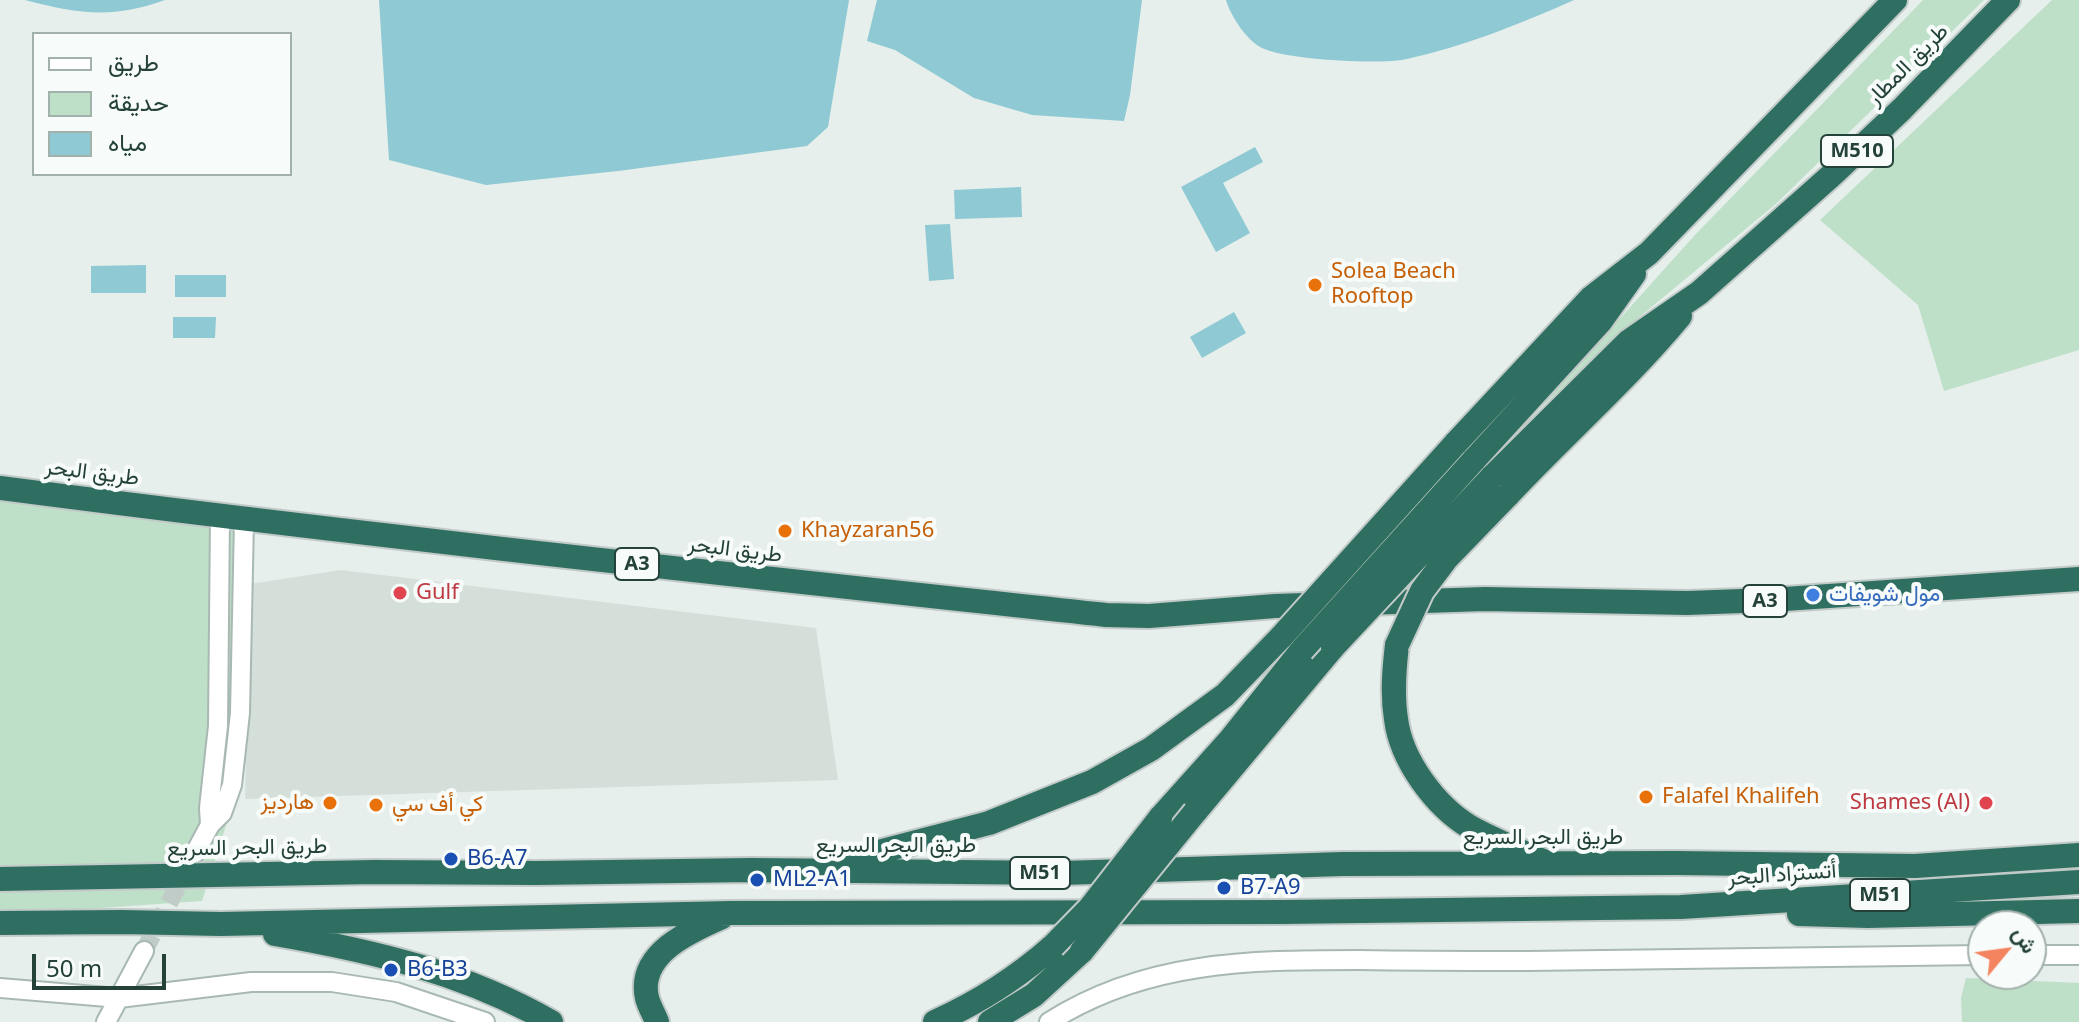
<!DOCTYPE html>
<html>
<head>
<meta charset="utf-8">
<style>
	body { margin:0 }
	#map { position:relative; width:2079px; height:1022px; overflow:hidden; background:#e6efeb; font-family:"Noto Sans",Vazirmatn,sans-serif }
	canvas { display:block }
	.legend { position:absolute; left:32px; top:32px; width:260px; height:144px; box-sizing:border-box; background:#f7fbf9; border:2px solid #a3b1ad; margin:0; padding:10px 14px; list-style:none; font-size:24px; color:#24423a }
	.legend li { display:flex; align-items:center; gap:16px; height:40px }
	.legend b { width:40px; border:2px solid #a3b1ad }
	.north { position:absolute; left:1967px; top:910px; width:80px; height:80px; box-sizing:border-box; background:#f7fbf9; border:2px solid #a3b1ad; border-radius:50%; rotate:61deg; font-size:22px; font-weight:700; line-height:32px; text-align:center; color:#24423a }
	.north::after { content:''; display:block; margin:auto; width:28px; height:36px; background:#f4845f; clip-path:polygon(50% 0,100% 100%,50% 72%,0 100%) }
	.scale { position:absolute; left:32px; top:954px; width:134px; height:36px; box-sizing:border-box; border:4px solid #24423a; border-top:0; padding-left:10px; font-size:24px; line-height:28px; white-space:nowrap; color:#24423a; -webkit-text-stroke:6px #f7fbf9; paint-order:stroke }
</style>
</head>
<body>
<div id="map">
<canvas width="2079" height="1022"></canvas>
<ul class="legend">
<li><b style="height:10px;background:#fff"></b>طريق</li>
<li><b style="height:22px;background:#bfe0c8"></b>حديقة</li>
<li><b style="height:22px;background:#8ec9d4"></b>مياه</li>
</ul>
<div class="north">ش</div>
<div class="scale">50 m</div>
</div>
<script>
const context = document.querySelector('canvas').getContext('2d');
context.lineJoin = 'round';
function paint(path, color) {
  context.fillStyle = color;
  context.fill(path, 'evenodd');
}
function stroke(path, color, width, dash) {
  context.strokeStyle = color;
  context.lineWidth = width;
  context.lineCap = dash ? 'butt' : 'round';
  context.setLineDash(dash || []);
  context.stroke(path);
}
function write(font, color, halo, rows, align = 'center') {
  context.font = font + ' "Noto Sans",Vazirmatn,sans-serif';
  context.lineWidth = 8;
  context.setLineDash([]);
  context.textBaseline = 'middle';
  context.strokeStyle = halo;
  context.fillStyle = color;
  for (const [text, x, y, turn = 0] of rows) {
    context.save();
    context.translate(x, y);
    context.rotate((+turn || 0) * Math.PI / 180);
    context.textAlign = isNaN(turn) ? turn : align;
    if (halo) context.strokeText(text, 0, 0);
    context.fillText(text, 0, 0);
    context.restore();
  }
}
paint(new Path2D(`
	M341 570 816 628 838 780 245 799 250 584Z`), '#d4dfda');
paint(new Path2D(`
	M1923 0H1984L1777 203 1642 315 1535 413 1694 236Z
	M2052 0H2079V350L1944 391 1918 305 1820 220Z
	M0 483 249 518 246 762 202 901 0 915Z
	M1966 978 2079 983V1022H1962L1961 998Z`), '#bfe0c8');
paint(new Path2D(`
	M25 0H165C112 19 78 14 25 0Z
	M379 0H849L828 127 807 146 618 171 486 185 389 160Z
	M877 0H1142L1130 95 1124 121 1032 115 974 98 895 50 867 41Z
	M1226 0H1574C1520 24 1465 46 1407 59 1380 65 1287 60 1262 48 1247 41 1230 15 1226 0Z
	M1255 147 1263 162 1223 183 1250 233 1216 252 1181 187Z
	M1021 187 1022 217 955 219 954 190Z
	M950 224 954 279 929 281 925 225Z
	M146 265V293H91V266Z
	M175 275H226V297H175Z
	M1234 312 1246 333 1202 358 1190 337Z
	M173 317H216L215 338H173Z`), '#8ec9d4');
stroke(new Path2D(`
	M144 951 195 853`), '#bfccc8', 18, [18, 9]);
const minor = new Path2D(`
	M210 825 209 808 218 726 220 516
	M195 853 210 825 222 813 232 785 240 713 244 520
	M2031 955H2079
	M0 988 119 998 251 982H332L396 992 485 1022
	M106 1022 144 951
	M1049 1022C1145 961 1248 960 1359 960 1415 961 1472 961 1528 961 1680 959 1831 957 1983 955`);
const highway = new Path2D(`
	M1455 444 1591 298 1649 253 1895 0
	M1473 461 1600 322 1634 274
	M1492 477 1628 342 1699 293 1833 174 1902 109 2008 0
	M0 488C368 536 737 575 1106 615L1149 616 1275 606 1485 599 1687 603 1770 600 2079 579
	M1507 496C1564 435 1627 380 1680 316
	M1397 645C1394 670 1392 694 1396 719 1401 760 1435 806 1470 827 1493 840 1519 850 1543 861
	M1195 812 1333 647
	M1160 818 1230 740 1302 650
	M836 863 989 823 1092 782 1151 749 1225 695 1282 636
	M0 879 374 872 537 873 751 870 1063 873 1343 864 1676 863 1915 866 2079 855
	M1799 914 1868 916 2079 911
	M0 923 122 922 221 924 731 913 1283 912 1681 907 2079 882
	M275 934C373 951 463 972 551 1022
	M657 1022C654 1014 649 1006 647 998 637 954 690 931 722 917
	M935 1022C979 1002 1017 978 1053 946
	M990 1022 1034 995 1082 951`);
stroke(minor, '#a8b8b2', 22);
stroke(highway, '#c2cac8', 28);
stroke(minor, '#fff', 18);
stroke(highway, '#2f6f62', 24);
const highwayBridge = new Path2D(`
	M1282 636 1455 444
	M1397 645 1422 591 1446 559 1507 496
	M1333 647 1492 477
	M1302 650 1473 461
	M1053 946 1090 908 1160 818
	M1082 951 1195 812`);
stroke(highwayBridge, '#c2cac8', 28, []);
stroke(highwayBridge, '#2f6f62', 24);
for (const [x, y, r, color] of [
	[1315,285,8,"#e8710a"],
	[785,531,8,"#e8710a"],
	[400,593,8,"#e0444e"],
	[1813,595,8,"#3f7fe0"],
	[1646,797,8,"#e8710a"],
	[330,803,8,"#e8710a"],
	[1986,803,8,"#e0444e"],
	[376,805,8,"#e8710a"],
	[451,859,8,"#1a4fb4"],
	[757,880,8,"#1a4fb4"],
	[1224,888,8,"#1a4fb4"],
	[391,970,8,"#1a4fb4"]
]) {
  const dot = new Path2D();
  dot.arc(x, y, r, 0, 2 * Math.PI);
  context.fillStyle = color;
  context.fill(dot);
  stroke(dot, '#f7fbf9', 3);
}
for (const [x, y, w] of [
	[1857,151,72],
	[637,564,44],
	[1765,601,44],
	[1040,873,60],
	[1880,895,60]
]) {
  const box = new Path2D();
  box.roundRect(x - w / 2, y - 16, w, 32, 6);
  context.fillStyle = '#f7fbf9';
  context.fill(box);
  stroke(box, '#24423a', 2);
}
write('bold 20px', '#24423a', null, [
	["M510",1857,151],
	["A3",637,564],
	["A3",1765,601],
	["M51",1040,873],
	["M51",1880,895]
]);
write('22px', '#24423a', '#f7fbf9', [
	["طريق المطار",1908,65,-45],
	["طريق البحر",92,473,7],
	["طريق البحر",735,550,7],
	["طريق البحر السريع",1543,838],
	["طريق البحر السريع",896,846],
	["طريق البحر السريع",247,848,-1],
	["أتستراد البحر",1782,875,-4]
]);
write('22px', '#c56008', '#f7fbf9', [
	["Solea Beach",1331,272],
	["Rooftop",1331,297],
	["Khayzaran56",801,531],
	["Falafel Khalifeh",1662,797],
	["هارديز",314,803,"right"],
	["كي أف سي",392,805]
], 'left');
write('22px', '#be3a42', '#f7fbf9', [
	["Gulf",416,593],
	["Shames (Al)",1970,803,"right"]
], 'left');
write('22px', '#366cbe', '#f7fbf9', [
	["مول شويفات",1829,595]
], 'left');
write('22px', '#164399', '#f7fbf9', [
	["B6-A7",467,859],
	["ML2-A1",773,880],
	["B7-A9",1240,888],
	["B6-B3",407,970]
], 'left');
</script>
</body>
</html>
